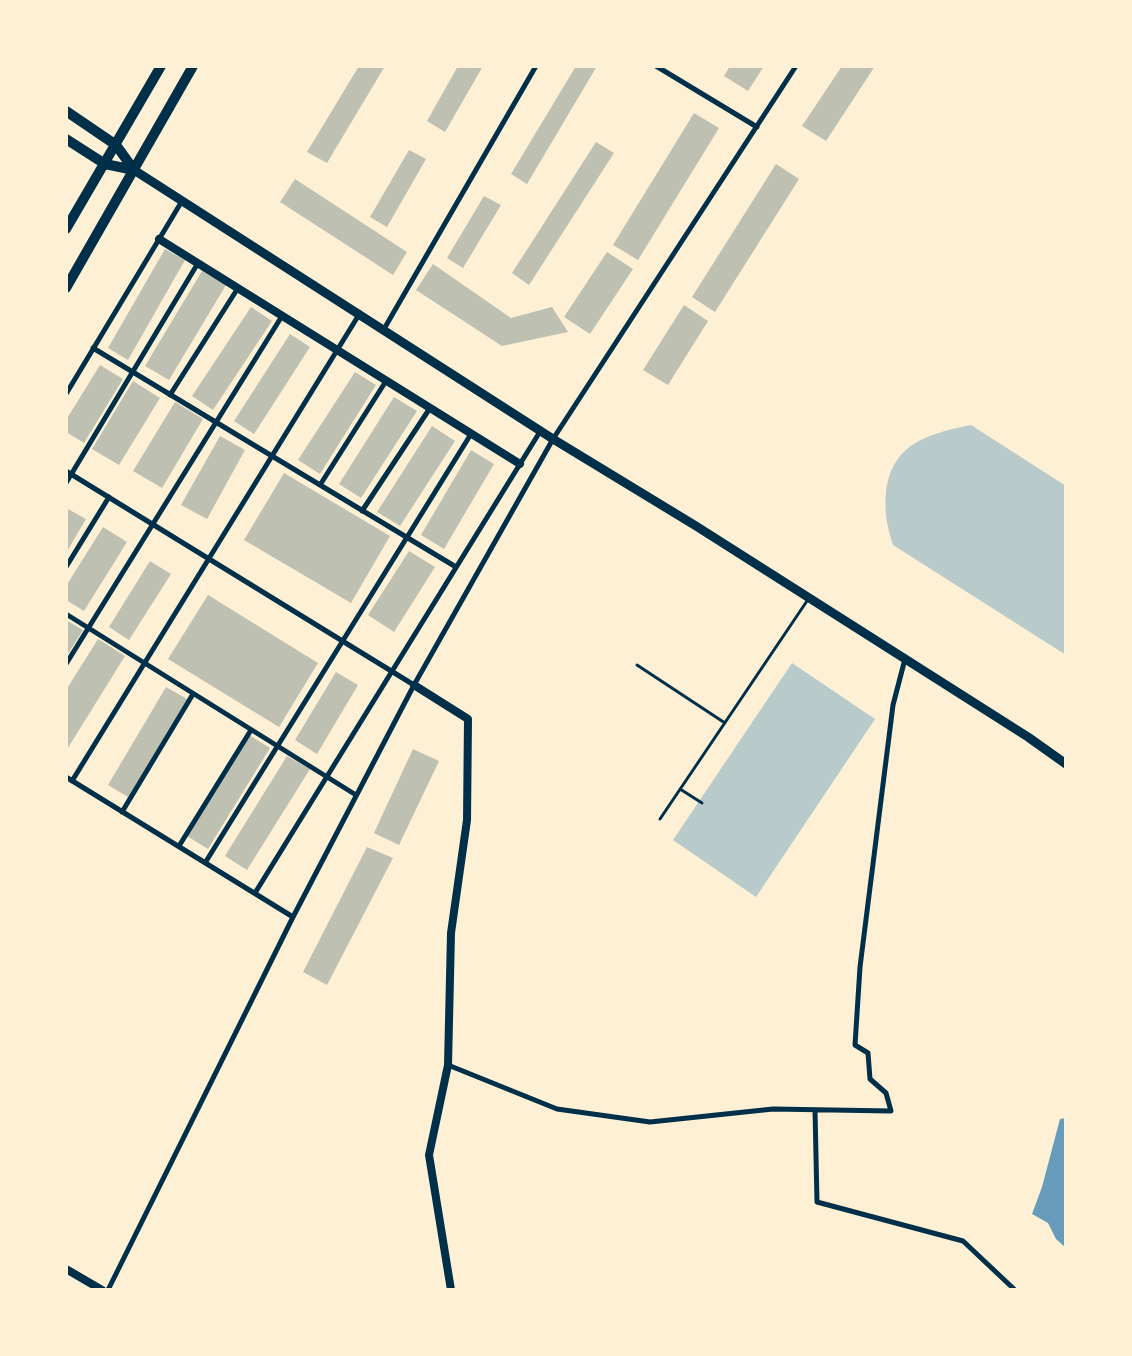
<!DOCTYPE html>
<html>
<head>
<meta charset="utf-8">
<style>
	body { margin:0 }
	#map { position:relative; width:1132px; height:1356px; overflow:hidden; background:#fdf0d5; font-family:Signika,sans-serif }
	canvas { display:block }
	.frame { position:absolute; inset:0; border:68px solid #fdf0d5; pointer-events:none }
</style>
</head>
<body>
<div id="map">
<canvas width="1132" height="1356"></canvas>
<div class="frame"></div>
</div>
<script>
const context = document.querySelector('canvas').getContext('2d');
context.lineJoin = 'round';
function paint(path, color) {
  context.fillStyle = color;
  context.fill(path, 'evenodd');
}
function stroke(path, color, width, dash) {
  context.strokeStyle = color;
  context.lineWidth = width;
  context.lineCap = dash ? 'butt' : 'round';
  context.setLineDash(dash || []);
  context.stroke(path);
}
paint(new Path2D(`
	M971 425 1066 486V655L893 545C887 527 884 511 886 492 892 443 928 434 971 425Z
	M792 663 875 719 756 897 673 840Z`), '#b9caca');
paint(new Path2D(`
	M1066 1118V1248L1056 1239 1048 1223 1032 1214 1042 1187 1060 1119Z`), '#669bbc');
paint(new Path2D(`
	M359 66H385L327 163 307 152Z
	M458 66H483L445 132 427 121Z
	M576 66H597L527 184 511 174Z
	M730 66H764L748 91 724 76Z
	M842 66H875L826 141 802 126Z
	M694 113 719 128 638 260 613 245Z
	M596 142 614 153 529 285 512 273Z
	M409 150 426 159 387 227 370 217Z
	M776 164 799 179 715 312 692 297Z
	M295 179 407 252 393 275 280 202Z
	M484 196 501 205 463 268 447 258Z
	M165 249 185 260 128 360 108 348Z
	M607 252 633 269 590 334 564 317Z
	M433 264 511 318 552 307 568 332 502 346 416 290Z
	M202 271 226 285 169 380 145 366Z
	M684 305 708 321 668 385 643 370Z
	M251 307 272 321 213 410 192 396Z
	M290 334 310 347 254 434 234 421Z
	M100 365 123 379 84 443 66 432V420Z
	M355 372 376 385 320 474 298 460Z
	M133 381 160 398 119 465 92 449Z
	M394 397 417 411 361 498 339 484Z
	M175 402 203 419 162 488 133 471Z
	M432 426 455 441 400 526 377 512Z
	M220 436 245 450 207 519 181 505Z
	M471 450 494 464 444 549 421 535Z
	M284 473 390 536 351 603 244 540Z
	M66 508 86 519 66 553Z
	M103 527 127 542 84 611 66 600V586Z
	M409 551 435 567 394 632 368 615Z
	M150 561 171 574 129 640 109 627Z
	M208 595 318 663 279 727 168 659Z
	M66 620 83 630 66 657Z
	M98 639 125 656 66 751V690Z
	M336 672 358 685 317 754 295 740Z
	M166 687 187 699 128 797 108 785Z
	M249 735 270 748 208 849 187 836Z
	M413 749 439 761 399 845 374 833Z
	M287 756 310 769 247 870 225 856Z
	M367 847 393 858 327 985 303 972Z`), '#bec0b2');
stroke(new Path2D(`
	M637 665 725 723
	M680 789 702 803
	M660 819 809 598`), '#003049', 3);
stroke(new Path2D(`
	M656 66 757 127
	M384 329 536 66
	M93 348 456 567
	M66 394 182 201
	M170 395 238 288
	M66 471 414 685 293 917 108 1290
	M66 483 198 263
	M320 485 386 381
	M362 511 430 408
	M66 567 109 497
	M66 614 356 795
	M66 664 282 316
	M414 685 553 439 796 66
	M66 777 293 917
	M72 781 360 313
	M122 812 193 694
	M179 846 251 730
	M205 863 471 434
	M255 893 541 430
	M448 1065 557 1109 650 1122 773 1109 891 1111 886 1093 870 1079 868 1053 855 1045 860 967 893 705 905 659
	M815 1110 817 1202 963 1241 1015 1290`), '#003049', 5);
stroke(new Path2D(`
	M159 239 520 464
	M414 685 468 719 467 820 451 933 448 1065 429 1155 451 1290
	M66 1269 102 1290`), '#003049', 8);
stroke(new Path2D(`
	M134 170 553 439 696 526 1028 737 1066 764`), '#003049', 9);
stroke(new Path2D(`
	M66 111 116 145 134 170
	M66 139 105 164 134 170
	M66 229 161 66
	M66 288 193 66`), '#003049', 10);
</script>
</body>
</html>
